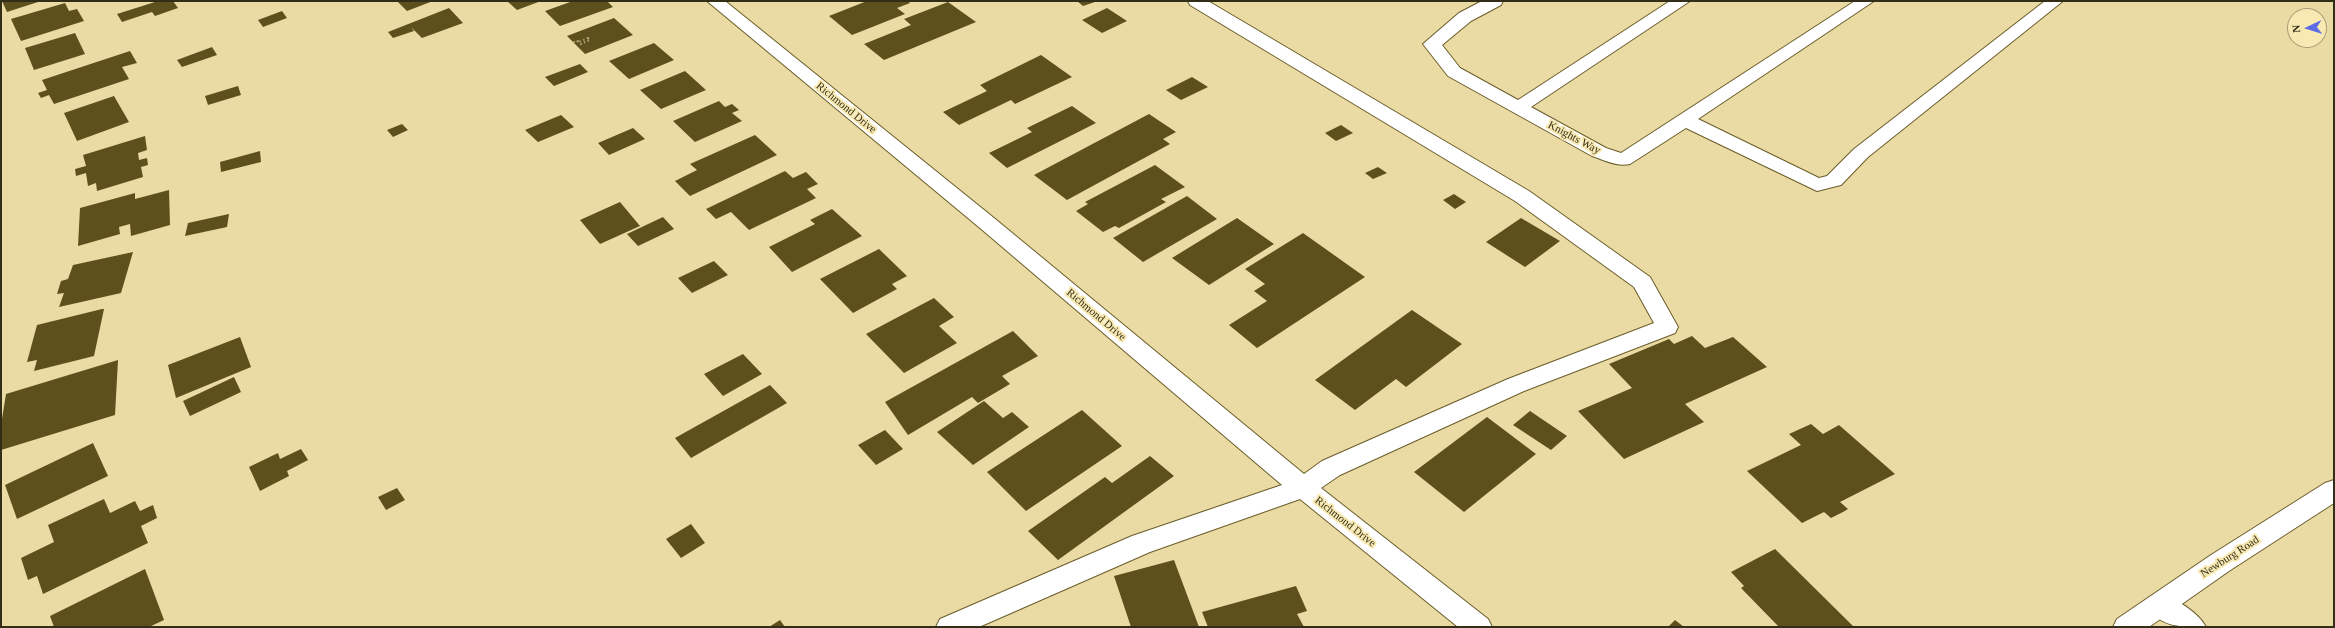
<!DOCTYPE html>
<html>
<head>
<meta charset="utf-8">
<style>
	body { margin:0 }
	#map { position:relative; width:2335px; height:628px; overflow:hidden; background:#eadba5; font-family:"Times New Roman",serif }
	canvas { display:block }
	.frame { position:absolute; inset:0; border:2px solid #322d17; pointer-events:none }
	.north { position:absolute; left:2287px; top:8px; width:40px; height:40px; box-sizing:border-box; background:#f8e9b2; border:1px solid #a99e74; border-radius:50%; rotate:266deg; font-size:11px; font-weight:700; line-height:16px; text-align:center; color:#322d17 }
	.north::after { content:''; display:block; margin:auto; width:14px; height:18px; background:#5e6ce3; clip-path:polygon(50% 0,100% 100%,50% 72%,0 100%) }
</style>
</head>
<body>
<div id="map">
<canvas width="2335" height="628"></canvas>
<div class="frame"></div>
<div class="north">N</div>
</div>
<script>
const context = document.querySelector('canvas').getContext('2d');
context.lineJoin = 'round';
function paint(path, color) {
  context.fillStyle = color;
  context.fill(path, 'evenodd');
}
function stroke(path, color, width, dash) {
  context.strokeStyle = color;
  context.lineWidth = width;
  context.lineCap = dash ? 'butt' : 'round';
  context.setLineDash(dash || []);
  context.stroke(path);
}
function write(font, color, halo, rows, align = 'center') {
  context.font = font + ' "Times New Roman",serif';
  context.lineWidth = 4;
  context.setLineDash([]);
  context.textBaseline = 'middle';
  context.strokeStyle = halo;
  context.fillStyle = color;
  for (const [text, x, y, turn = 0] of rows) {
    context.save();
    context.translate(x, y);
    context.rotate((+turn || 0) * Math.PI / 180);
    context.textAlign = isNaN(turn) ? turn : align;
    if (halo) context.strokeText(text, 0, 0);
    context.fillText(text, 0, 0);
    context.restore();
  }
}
paint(new Path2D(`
	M2 1H41L7 12Z
	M158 1H173L178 8 155 16 152 12 122 22 117 14Z
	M397 1H433L407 11Z
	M507 1H541L517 10Z
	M573 1H607L613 7 560 26 545 11Z
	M867 1H908L910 3 897 8 905 14 852 35 829 16Z
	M1077 1H1094L1095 2 1083 6Z
	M948 2 976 22 884 60 864 44 911 25 904 19Z
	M65 3 69 11 77 9 84 21 21 41 11 19Z
	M449 8 463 23 422 38 411 27 414 31 393 38 388 32Z
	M1107 8 1127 21 1102 33 1082 20Z
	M282 11 287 18 263 27 258 20Z
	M614 18 633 35 585 54 567 36Z
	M75 33 85 54 34 70 25 48Z
	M654 43 674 60 629 79 609 61Z
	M212 47 217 55 182 67 177 60Z
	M130 51 137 63 122 67 129 79 54 104 49 95 41 98 38 93 47 90 42 80Z
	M1041 55 1072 77 1015 104 1011 100 959 125 943 112 987 91 980 85Z
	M580 64 588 72 554 86 545 77Z
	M685 71 706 90 661 109 640 90Z
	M1192 77 1208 87 1181 100 1166 90Z
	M238 86 241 95 208 105 205 96Z
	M114 96 129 122 77 141 64 113Z
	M719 101 725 107 732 104 739 110 732 113 742 121 695 142 673 121Z
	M1072 106 1096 123 1007 168 989 153 1032 132 1027 128Z
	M1149 114 1176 132 1163 139 1170 144 1067 200 1034 175Z
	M561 115 574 127 538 142 525 130Z
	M402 124 408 130 393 137 387 130Z
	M1341 125 1353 133 1336 141 1325 133Z
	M633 128 645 139 609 155 598 143Z
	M755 135 777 155 690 196 675 181 697 170 690 164Z
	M145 136 147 150 138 153 139 160 147 158 148 165 141 167 143 177 97 191 96 183 88 186 86 173 76 176 75 169 86 166 83 155Z
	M260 151 261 162 221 172 220 162Z
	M1155 165 1185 187 1161 199 1166 202 1119 228 1115 226 1103 232 1076 211 1088 204 1085 202Z
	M1378 167 1387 173 1373 179 1365 173Z
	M785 171 793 178 806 172 818 184 807 189 816 198 749 230 731 212 716 219 706 209Z
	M169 190 170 225 131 236 130 224 119 227 120 234 78 246 80 208 135 193V199Z
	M1454 194 1466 202 1455 209 1443 200Z
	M1187 196 1217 219 1143 262 1113 238Z
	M620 202 640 226 600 244 580 220Z
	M832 209 862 236 792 272 769 247 815 224 810 220Z
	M229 214 227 227 185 236 188 223Z
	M663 217 674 229 638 246 627 234Z
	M1237 218 1274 244 1209 285 1172 258Z
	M1521 218 1560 241 1525 267 1486 242Z
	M1303 233 1365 277 1257 348 1229 325 1267 301 1254 291 1265 284 1245 269Z
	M879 249 907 276 892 284 897 289 853 313 820 279Z
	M133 252 121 293 59 307 64 293 57 294 61 281 68 279 73 265Z
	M714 261 728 275 692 293 678 278Z
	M934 298 954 317 939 326 957 343 904 373 866 334Z
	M102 309H104L94 356 34 371 37 360 27 362 37 325Z
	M1412 310 1462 344 1406 387 1396 379 1355 410 1315 380Z
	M1013 331 1038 356 1002 376 1010 384 978 403 972 397 908 435 885 402Z
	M1692 336 1705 348 1733 337 1767 367 1685 404 1704 422 1624 459 1578 411 1632 388 1609 364 1669 339 1674 344Z
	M240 337 251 367 176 398 168 365Z
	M743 354 762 374 723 396 704 374Z
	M118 360 115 415 1 450V425L6 394Z
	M234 377 241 392 190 416 183 401Z
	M770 385 787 403 691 458 675 438Z
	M984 401 1003 418 1012 412 1029 427 973 465 937 432Z
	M1082 410 1122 446 1026 511 987 472Z
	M1530 411 1567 436 1551 450 1513 425Z
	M1487 417 1536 454 1464 512 1414 472Z
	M1811 424 1823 434 1839 425 1895 474 1840 502 1848 509 1843 512 1831 518 1824 512 1802 523 1747 471 1801 445 1789 434Z
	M885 430 903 449 876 465 858 445Z
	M93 443 108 476 17 519 5 485Z
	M301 449 308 460 287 471 289 476 260 491 249 467 278 453 280 459Z
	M1150 456 1174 476 1058 560 1028 531 1105 477 1112 483Z
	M397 488 405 500 386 510 378 497Z
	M104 499 110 513 135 501 140 511 153 505 157 518 141 526 148 543 43 594 37 576 28 580 21 558 54 542 48 525Z
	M691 524 705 543 681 558 666 539Z
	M1775 549 1854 627H1779L1741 588 1744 586 1731 572Z
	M1174 560 1199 627H1131L1114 576Z
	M145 569 164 620 149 627H54L50 616Z
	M1296 586 1307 611 1297 614 1304 627H1208L1202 612Z
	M780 620 785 627H769Z
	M1675 620 1684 627H1668Z`), '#5d501c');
const minor = new Path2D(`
	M707 1H725L994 218 1304 474 1322 461 1508 379 1654 323 1634 287 1515 201 1190 5 1188 1H1208L1529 191 1650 277 1678 327 1675 333 1524 391 1340 475 1321 488 1488 619 1492 627H1458L1300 499 1150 552 979 627H936L940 619 1132 536 1282 485 980 228Z
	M1482 1H1503L1501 5 1471 21 1442 45 1460 68 1518 100 1670 1H1690L1531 107 1606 148 1621 153 1855 1H1874L1698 119 1819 178 1827 176 1854 149 2045 1H2063L1868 157 1841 185 1817 191 1686 128 1630 164C1617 167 1604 160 1592 156L1448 76 1423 44 1459 13Z
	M2160 593C2176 599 2198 612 2206 627 2182 627 2159 628 2147 605L2150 597Z`);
const major = new Path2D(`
	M2334 480V503L2229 571 2149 627H2113L2117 619 2211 555 2325 483Z`);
stroke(minor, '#6a5c29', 2);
stroke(major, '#6a5c29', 2);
stroke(new Path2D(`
	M588 38 590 40 581 44 579 42Z
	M578 41 576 43 574 42Z`), '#b0a478', 2, [1.5, 2.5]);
paint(minor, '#fff');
paint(major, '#fff');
write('11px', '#322d17', '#f8e9b2', [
	["Richmond Drive",846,108,39],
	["Knights Way",1574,138,28],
	["Richmond Drive",1096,315,40],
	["Richmond Drive",1345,522,38],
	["Newburg Road",2230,557,-33]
]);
</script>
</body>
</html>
